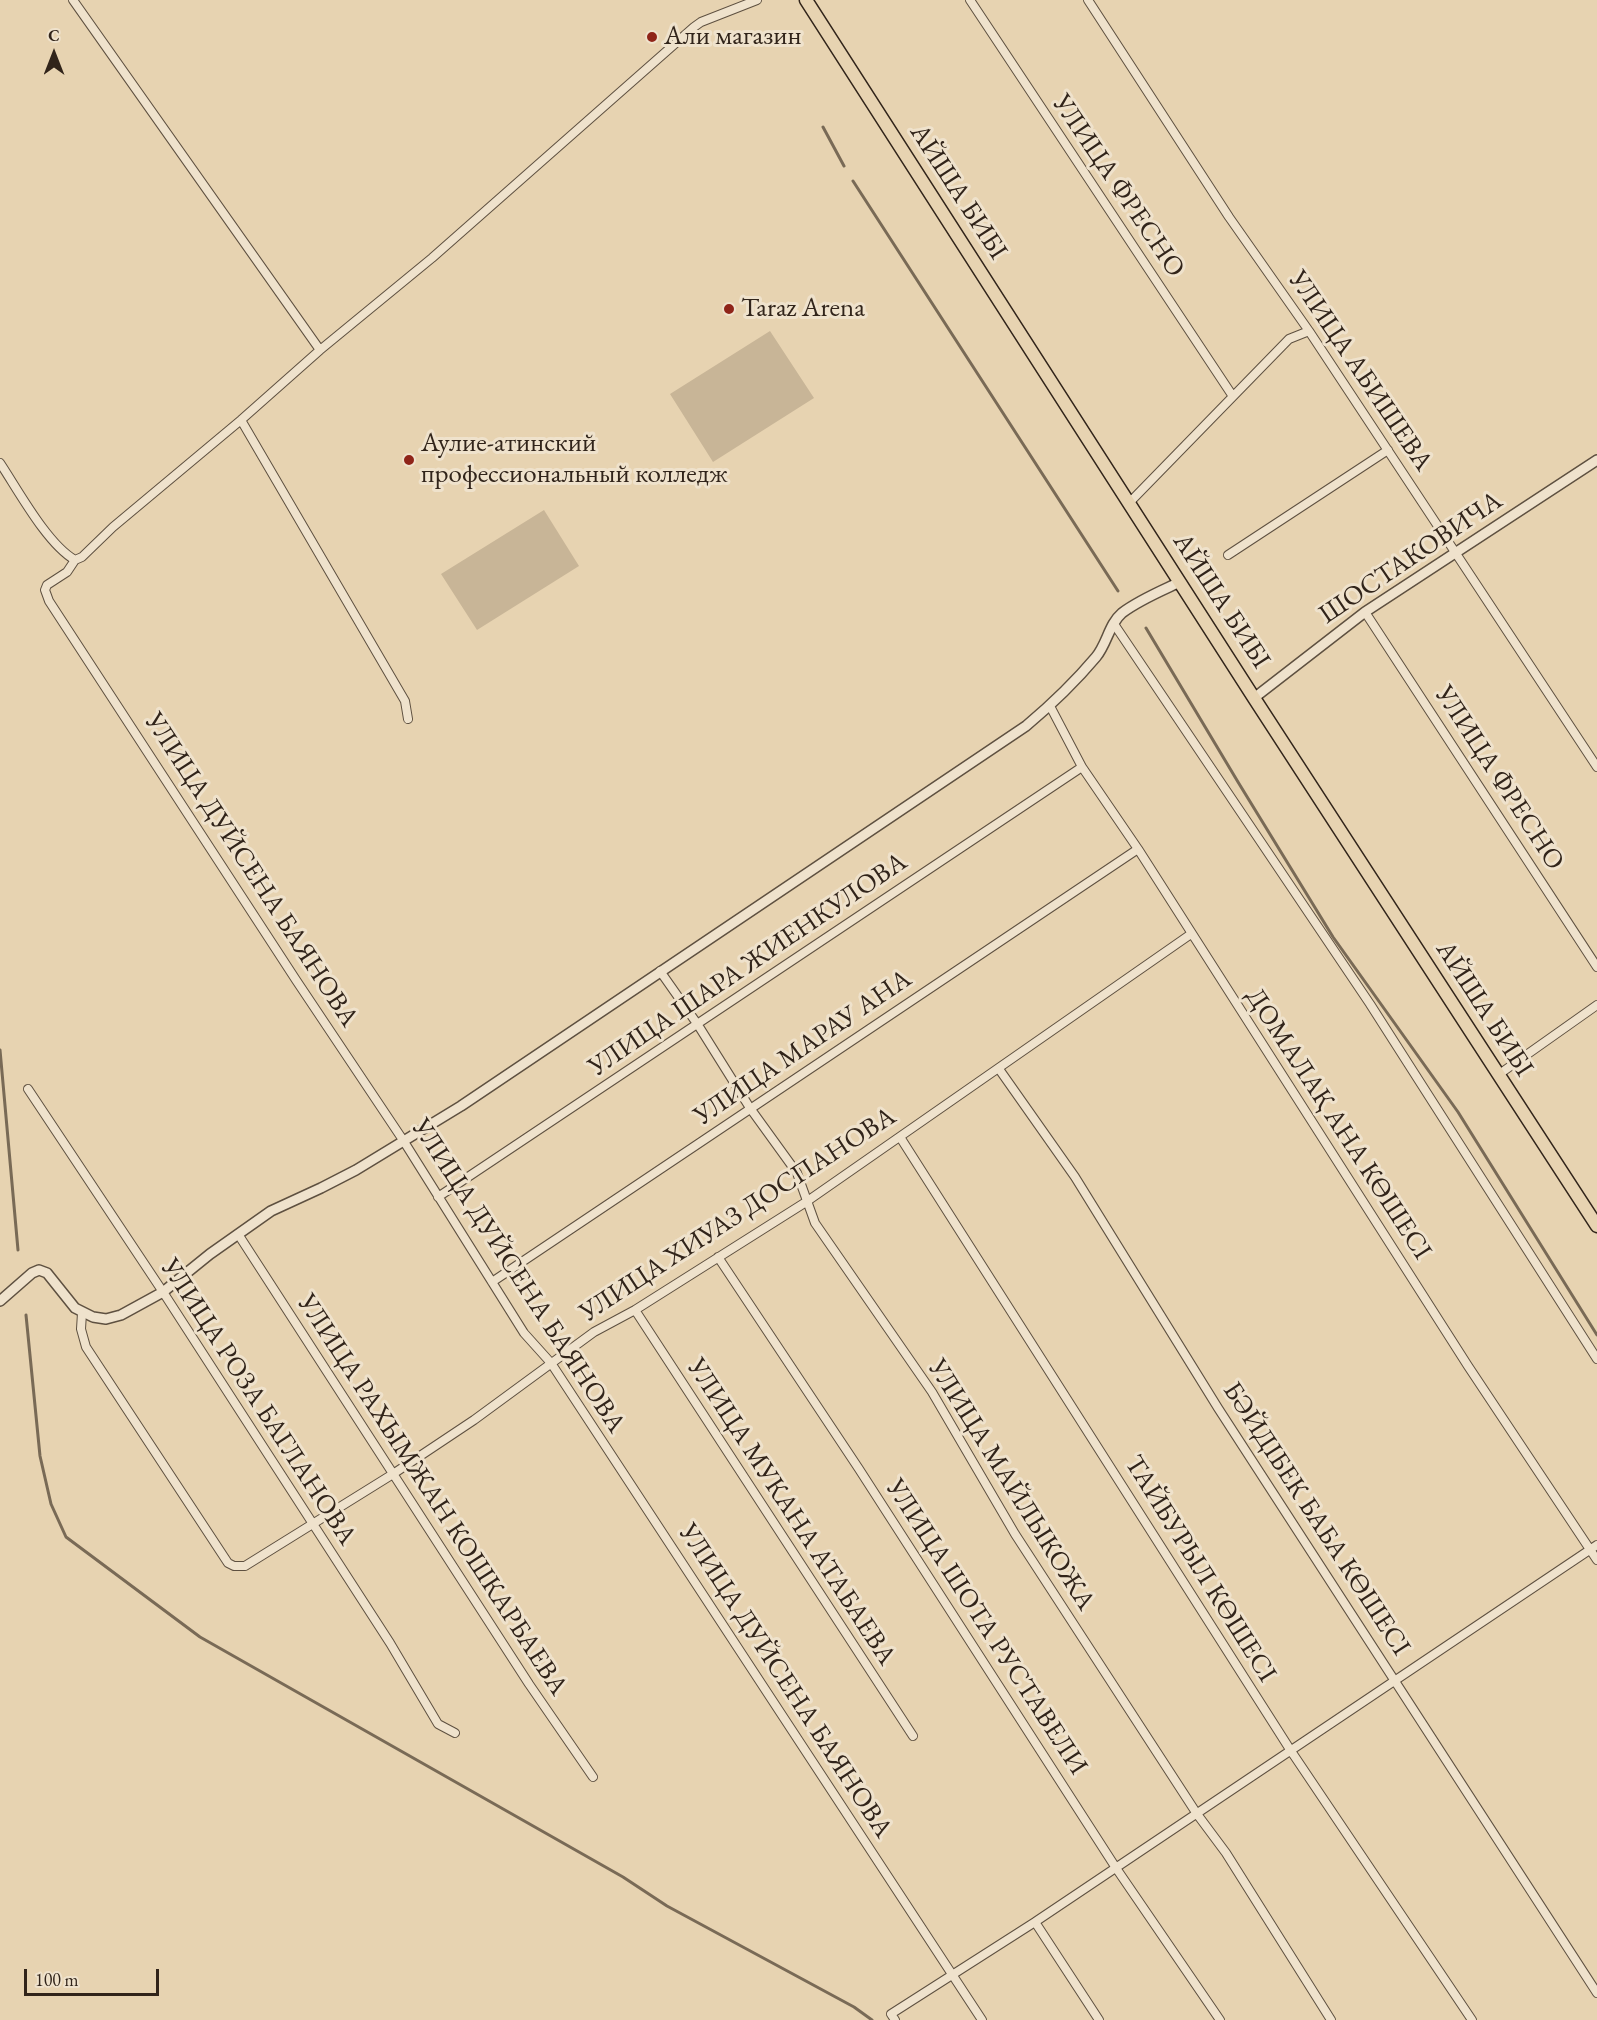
<!DOCTYPE html>
<html>
<head>
<meta charset="utf-8">
<style>
	body { margin:0 }
	#map { position:relative; width:1597px; height:2020px; overflow:hidden; background:#e7d3b1; font-family:"EB Garamond",serif }
	canvas { display:block }
	.north { position:absolute; left:24px; top:24px; width:60px; height:60px; -webkit-text-stroke:4px #efe2cc; paint-order:stroke; rotate:0deg; font-size:16px; font-weight:700; line-height:24px; text-align:center; color:#31241a }
	.north::after { content:''; display:block; margin:auto; width:21px; height:27px; background:#31241a; clip-path:polygon(50% 0,100% 100%,50% 72%,0 100%) }
	.scale { position:absolute; left:24px; top:1969px; width:135px; height:27px; box-sizing:border-box; border:3px solid #31241a; border-top:0; padding-left:8px; font-size:18px; line-height:21px; white-space:nowrap; color:#31241a; -webkit-text-stroke:4px #efe2cc; paint-order:stroke }
</style>
</head>
<body>
<div id="map">
<canvas width="1597" height="2020"></canvas>
<div class="north">С</div>
<div class="scale">100 m</div>
</div>
<script>
const context = document.querySelector('canvas').getContext('2d');
context.lineJoin = 'round';
function paint(path, color) {
  context.fillStyle = color;
  context.fill(path, 'evenodd');
}
function stroke(path, color, width, dash) {
  context.strokeStyle = color;
  context.lineWidth = width;
  context.lineCap = dash ? 'butt' : 'round';
  context.setLineDash(dash || []);
  context.stroke(path);
}
function write(font, color, halo, rows, align = 'center') {
  context.font = font + ' "EB Garamond",serif';
  context.lineWidth = 6;
  context.setLineDash([]);
  context.textBaseline = 'middle';
  context.strokeStyle = halo;
  context.fillStyle = color;
  for (const [text, x, y, turn = 0] of rows) {
    context.save();
    context.translate(x, y);
    context.rotate((+turn || 0) * Math.PI / 180);
    context.textAlign = isNaN(turn) ? turn : align;
    if (halo) context.strokeText(text, 0, 0);
    context.fillText(text, 0, 0);
    context.restore();
  }
}
paint(new Path2D(`
	M770 331 814 398 713 462 670 394Z
	M544 510 579 566 477 630 441 574Z`), '#c8b597');
stroke(new Path2D(`
	M823 127 844 166
	M853 181 1118 591
	M1146 628 1238 782 1333 937 1458 1112 1597 1335
	M0 1050 18 1250
	M26 1315 40 1456 51 1504 66 1537 200 1637 623 1877 667 1906 854 2007 872 2020`), '#796a56', 3);
const minor = new Path2D(`
	M73 0 320 350
	M970 0 1232 395
	M1088 0 1229 217 1309 331 1597 767
	M241 420 405 701 408 719
	M0 463C18 490 47 544 75 560L82 557 113 527 241 420 320 350 432 258 694 27 701 22 757 0
	M1130 502 1289 339 1309 331
	M1228 555 1388 450
	M75 560 67 572 47 585 45 590 49 601 296 980 403 1140 524 1333 551 1363 982 2020
	M1365 612 1597 967
	M1114 624 1370 1004 1597 1359
	M1050 706 1082 767 1138 849 1468 1366 1597 1560
	M660 971 698 1025 750 1108 797 1173 815 1223 932 1392 1015 1534 1197 1814 1226 1853 1331 2020
	M999 1069 1075 1177 1218 1408 1597 1993
	M1498 1075 1597 1005
	M28 1089 163 1292 390 1643 438 1724 455 1733
	M900 1137 1291 1751 1472 2020
	M438 1197 1082 767
	M238 1234 529 1684 593 1777
	M718 1257 859 1469 1116 1868 1220 2020
	M492 1282 1138 849
	M635 1310 913 1736
	M82 1313 81 1329 86 1347 228 1563 234 1566H245L393 1474 474 1420 594 1332 635 1310 806 1202 1191 934
	M1035 1922 1099 2020
	M895 2020 891 2014 1035 1922 1597 1545`);
const tertiary = new Path2D(`
	M1254 698 1365 612 1597 460
	M0 1301 32 1273 39 1270 47 1273 75 1308 93 1317 106 1319 121 1315 163 1292 210 1254 271 1211 321 1188 356 1170 461 1106 1026 726C1051 705 1075 682 1096 657 1107 644 1109 624 1122 613 1139 600 1161 591 1180 582`);
const primary = new Path2D(`
	M806 0 1254 698 1597 1226`);
stroke(minor, '#5e5040', 10);
stroke(tertiary, '#5e5040', 12);
stroke(primary, '#31241a', 15);
stroke(minor, '#efe2cc', 8);
stroke(tertiary, '#efe2cc', 9);
stroke(primary, '#e7d3b1', 12);
for (const [x, y, r, color] of [
	[652,37,6,"#8f2418"],
	[729,309,6,"#8f2418"],
	[409,460,6,"#8f2418"]
]) {
  const dot = new Path2D();
  dot.arc(x, y, r, 0, 2 * Math.PI);
  context.fillStyle = color;
  context.fill(dot);
  stroke(dot, '#efe2cc', 2);
}
write('27px', '#31241a', '#efe2cc', [
	["Али магазин",664,37],
	["Taraz Arena",741,309],
	["Аулие-атинский",421,444],
	["профессиональный колледж",421,475]
], 'left');
write('27px', '#31241a', '#efe2cc', [
	["УЛИЦА ФРЕСНО",1118,186,56],
	["АЙША БИБІ",958,192,57],
	["УЛИЦА АБИШЕВА",1360,371,56],
	["ШОСТАКОВИЧА",1411,558,-34],
	["АЙША БИБІ",1221,601,57],
	["УЛИЦА ФРЕСНО",1499,778,57],
	["УЛИЦА ДУЙСЕНА БАЯНОВА",251,870,57],
	["УЛИЦА ШАРА ЖИЕНКУЛОВА",748,965,-34],
	["АЙША БИБІ",1484,1009,57],
	["УЛИЦА МАРАУ АНА",803,1048,-34],
	["ДОМАЛАҚ АНА КӨШЕСІ",1338,1124,57],
	["УЛИЦА ХИУАЗ ДОСПАНОВА",738,1215,-33],
	["УЛИЦА ДУЙСЕНА БАЯНОВА",518,1276,57],
	["УЛИЦА РОЗА БАГЛАНОВА",258,1402,57],
	["УЛИЦА МАЙЛЫКОЖА",1011,1485,58],
	["УЛИЦА РАХЫМЖАН КОШКАРБАЕВА",432,1495,57],
	["УЛИЦА МУКАНА АТАБАЕВА",791,1512,57],
	["БӘЙДІБЕК БАБА КӨШЕСІ",1316,1519,57],
	["ТАЙБУРЫЛ КӨШЕСІ",1200,1569,58],
	["УЛИЦА ШОТА РУСТАВЕЛИ",986,1627,57],
	["УЛИЦА ДУЙСЕНА БАЯНОВА",785,1681,57]
]);
</script>
</body>
</html>
